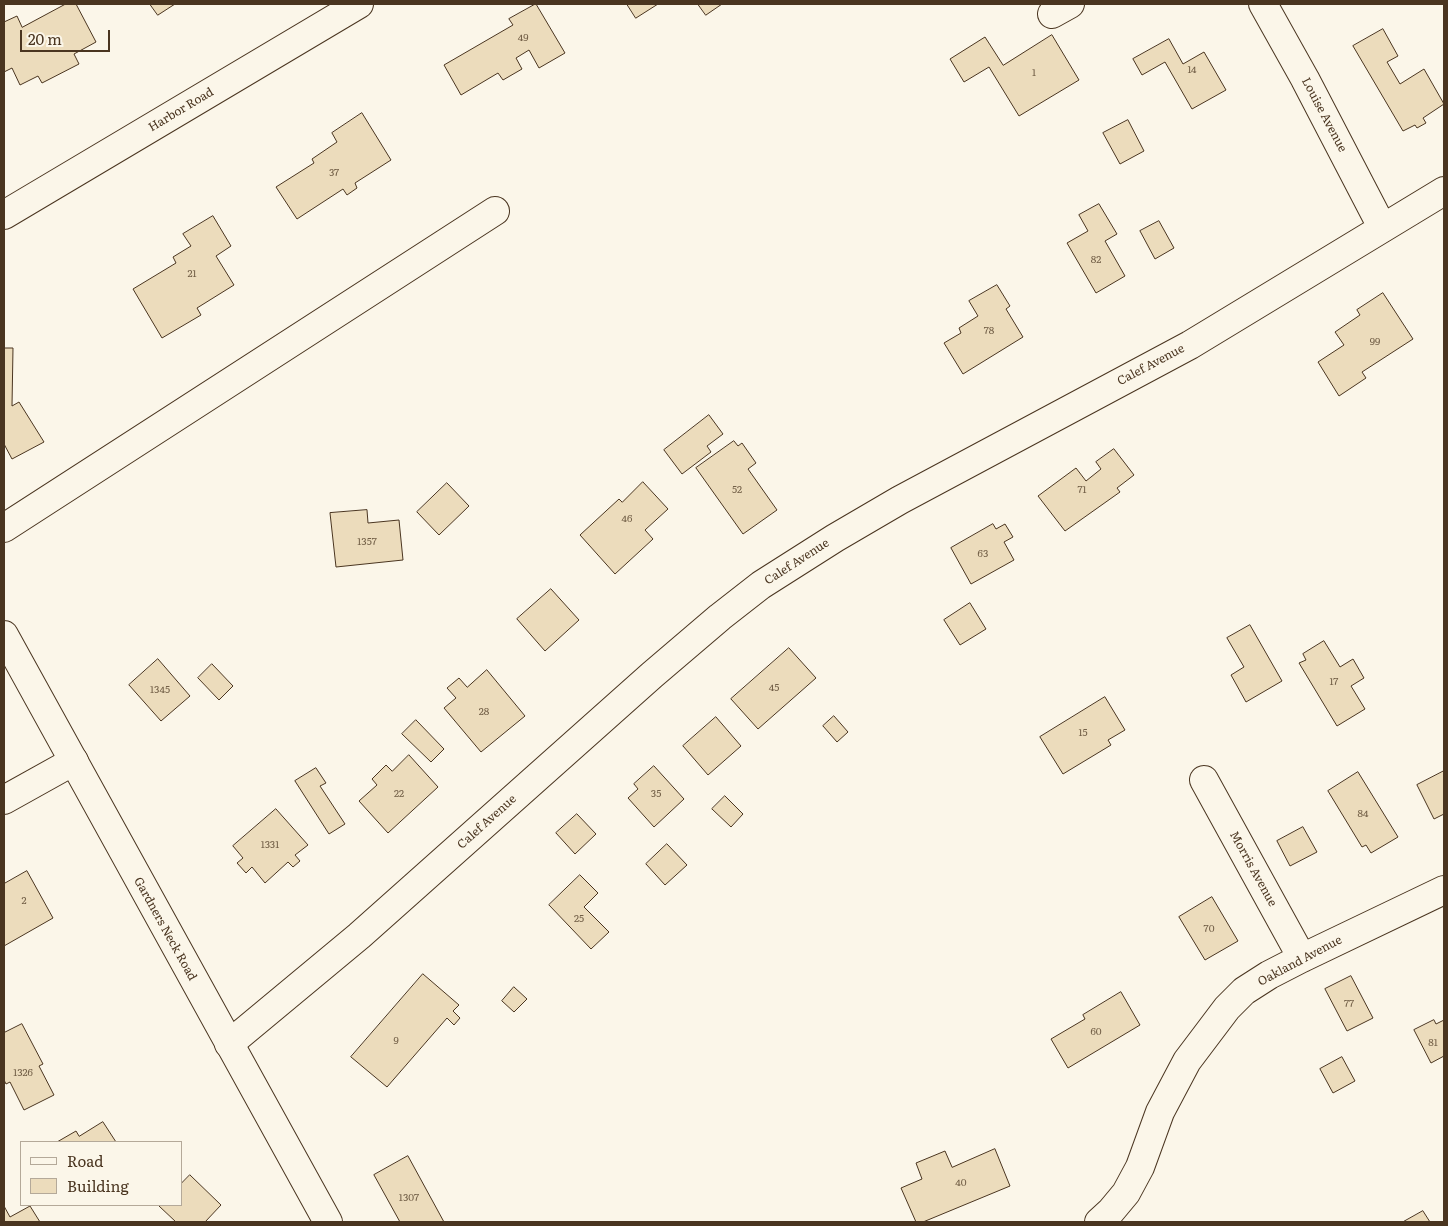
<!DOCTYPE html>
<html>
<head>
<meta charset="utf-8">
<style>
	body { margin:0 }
	#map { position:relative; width:1448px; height:1226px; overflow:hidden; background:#fbf6e9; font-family:Literata,serif }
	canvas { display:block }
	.frame { position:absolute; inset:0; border:5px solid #4a3520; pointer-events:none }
	.legend { position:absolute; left:20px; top:1141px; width:162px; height:65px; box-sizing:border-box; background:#fbf6e9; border:1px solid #b4a999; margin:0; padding:6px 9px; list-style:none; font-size:15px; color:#4a3520 }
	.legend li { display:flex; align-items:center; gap:10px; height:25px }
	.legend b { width:25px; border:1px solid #b4a999 }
	.scale { position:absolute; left:20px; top:30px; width:90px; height:22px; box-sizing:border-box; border:2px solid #4a3520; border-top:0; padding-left:6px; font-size:15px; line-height:18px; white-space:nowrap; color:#4a3520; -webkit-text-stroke:4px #fbf6e9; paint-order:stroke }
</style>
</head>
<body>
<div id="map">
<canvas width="1448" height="1226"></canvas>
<div class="frame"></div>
<ul class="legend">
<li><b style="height:6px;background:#fbf6e9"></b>Road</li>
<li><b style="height:14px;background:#ecdcbc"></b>Building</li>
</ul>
<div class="scale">20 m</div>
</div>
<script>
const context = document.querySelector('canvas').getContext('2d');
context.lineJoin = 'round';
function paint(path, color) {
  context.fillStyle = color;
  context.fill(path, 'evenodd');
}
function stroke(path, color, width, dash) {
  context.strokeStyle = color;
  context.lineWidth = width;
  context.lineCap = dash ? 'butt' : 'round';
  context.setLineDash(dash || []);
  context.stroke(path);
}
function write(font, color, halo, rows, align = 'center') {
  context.font = font + ' Literata,serif';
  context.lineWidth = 4;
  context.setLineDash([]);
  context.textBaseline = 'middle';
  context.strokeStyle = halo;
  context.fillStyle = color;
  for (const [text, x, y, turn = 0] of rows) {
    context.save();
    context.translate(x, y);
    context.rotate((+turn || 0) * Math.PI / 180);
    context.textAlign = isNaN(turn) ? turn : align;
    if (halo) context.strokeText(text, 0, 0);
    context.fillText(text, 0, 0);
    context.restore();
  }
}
const building = new Path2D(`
	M66 4H76L96 42 74 54 79 64 42 83 38 76 20 85 12 68 4 72V22L17 16 22 27Z
	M150 4H175L158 15Z
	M536 4 565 53 539 68 529 50 516 58 522 69 503 80 498 73 461 95 444 65 513 25 509 19Z
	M627 4H658L636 18Z
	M698 4H722L706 15Z
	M1383 29 1398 56 1387 62 1400 84 1424 69 1444 104 1423 118 1426 123 1417 128 1415 125 1403 131 1353 46Z
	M1052 35 1079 80 1019 116 989 67 964 82 950 59 985 37 1003 65Z
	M1169 39 1183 64 1204 52 1226 90 1192 109 1165 62 1142 75 1133 59Z
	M362 113 391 160 355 183 357 188 347 195 343 189 297 219 276 187 314 163 312 159 337 142 332 133Z
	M1128 120 1144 151 1120 164 1103 133Z
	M1099 204 1117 234 1105 241 1125 276 1096 293 1067 243 1088 231 1079 215Z
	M213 216 231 246 216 256 234 285 197 308 201 315 162 338 133 289 176 263 173 257 191 246 183 234Z
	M1159 221 1174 248 1155 259 1140 231Z
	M997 285 1010 306 1006 309 1023 337 963 374 944 343 961 333 959 328 978 316 969 301Z
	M1383 293 1413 339 1362 372 1366 378 1339 396 1318 362 1344 345 1335 332 1360 315 1357 310Z
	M4 348H13L12 406 19 402 44 442 12 459 4 444Z
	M709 415 723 434 707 446 711 452 682 474 664 450Z
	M734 441 738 446 742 443 756 463 748 469 777 510 743 534 696 468Z
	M1114 449 1134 475 1117 488 1120 492 1065 531 1038 496 1076 468 1086 481 1101 469 1096 462Z
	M643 482 668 509 645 530 653 539 615 574 580 535 619 499 622 502Z
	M447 483 469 506 439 535 417 512Z
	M367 510 368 523 399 520 403 560 336 567 330 513Z
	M993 524 996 529 1005 524 1013 537 1004 542 1014 560 971 584 951 548Z
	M551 589 579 620 545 651 517 619Z
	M970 603 986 629 960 645 944 620Z
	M1250 625 1282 681 1246 702 1231 675 1244 667 1227 638Z
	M1324 641 1340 667 1353 659 1364 678 1351 686 1365 709 1337 726 1299 663 1306 660 1303 654Z
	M789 648 816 678 758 729 731 699Z
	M158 659 190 696 161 721 129 685Z
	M212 664 233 686 219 700 198 678Z
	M487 670 525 716 481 752 444 708 456 698 447 688 459 678 467 687Z
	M1105 697 1125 730 1108 740 1111 745 1063 774 1040 737Z
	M834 716 848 732 837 742 823 726Z
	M716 717 741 746 708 775 683 746Z
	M416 720 444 749 431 762 402 734Z
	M409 755 438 787 388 833 359 801 377 785 372 779 386 765 392 771Z
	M654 766 684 799 654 827 628 798 638 789 634 784Z
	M316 768 326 783 320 786 345 824 329 834 295 781Z
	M1444 771V814L1434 819 1417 785Z
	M1358 772 1398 837 1371 853 1366 845 1362 847 1328 791Z
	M725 796 743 814 731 827 712 809Z
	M276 809 308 845 295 855 300 861 293 867 288 862 265 883 252 867 246 873 237 863 243 858 233 846Z
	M577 814 596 834 575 854 556 833Z
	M1303 827 1317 852 1290 866 1277 841Z
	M667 844 687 865 665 885 646 864Z
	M27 871 53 918 4 946V884Z
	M580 875 598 893 584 907 609 932 591 949 549 905Z
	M1212 897 1238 941 1205 960 1179 917Z
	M423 974 459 1005 453 1011 460 1018 454 1025 447 1018 387 1087 351 1057Z
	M1351 976 1373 1018 1347 1031 1325 989Z
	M514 987 527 999 514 1012 502 1001Z
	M1121 992 1140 1025 1068 1068 1051 1039 1085 1019 1083 1015Z
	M1434 1020 1436 1024 1444 1020V1056L1431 1063 1414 1030Z
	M22 1024 43 1064 39 1066 54 1095 24 1110 10 1082 6 1084 4 1080V1033Z
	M1342 1057 1355 1081 1333 1093 1320 1069Z
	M103 1122 116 1142H57L76 1131 79 1136Z
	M995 1149 1010 1186 923 1222H916L901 1188 922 1179 916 1163 945 1151 952 1167Z
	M408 1156 444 1222H400L374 1175Z
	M190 1175 221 1205 205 1222H176L159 1206 161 1205H181V1184Z
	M4 1206 10 1217 30 1206 40 1222H4Z
	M1423 1211 1430 1222H1403Z`);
paint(building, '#ecdcbc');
stroke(building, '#4a3520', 1);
const street = new Path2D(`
	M1263 4 1305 79 1382 227
	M1052 14 1070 4
	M4 215 359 4
	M4 528 495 211
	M1204 780 1302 958
	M4 800 74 761
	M229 1044 359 936 652 675 720 617 761 585 835 538 900 500 1190 345 1444 191
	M1099 1222 1111 1211 1126 1193 1140 1167 1160 1112 1187 1061 1227 1008 1244 991 1269 975 1302 958 1444 890`);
const secondary = new Path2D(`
	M4 635 328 1222`);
stroke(street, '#4a3520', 30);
stroke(secondary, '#4a3520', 30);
stroke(street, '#fbf6e9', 28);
stroke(secondary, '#fbf6e9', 28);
write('10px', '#725f47', null, [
	["49",523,38],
	["14",1192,70],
	["1",1034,73],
	["37",334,173],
	["82",1096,260],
	["21",192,274],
	["78",989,331],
	["99",1375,342],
	["52",737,490],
	["71",1082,490],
	["46",627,519],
	["1357",367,542],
	["63",983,554],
	["17",1334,682],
	["45",774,688],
	["1345",160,690],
	["28",484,712],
	["15",1083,733],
	["22",399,794],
	["35",656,794],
	["84",1363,814],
	["1331",270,845],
	["2",24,901],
	["25",579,919],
	["70",1209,929],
	["77",1349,1004],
	["60",1096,1032],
	["9",396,1041],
	["81",1433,1043],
	["1326",23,1073],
	["40",961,1183],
	["1307",409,1198]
]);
write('12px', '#4a3520', '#fbf6e9', [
	["Harbor Road",181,110,-31],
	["Louise Avenue",1324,115,62],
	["Calef Avenue",1151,365,-28],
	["Calef Avenue",797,562,-33],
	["Calef Avenue",487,822,-42],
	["Morris Avenue",1253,869,61],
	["Gardners Neck Road",165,929,61],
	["Oakland Avenue",1300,961,-28]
]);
</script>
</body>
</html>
